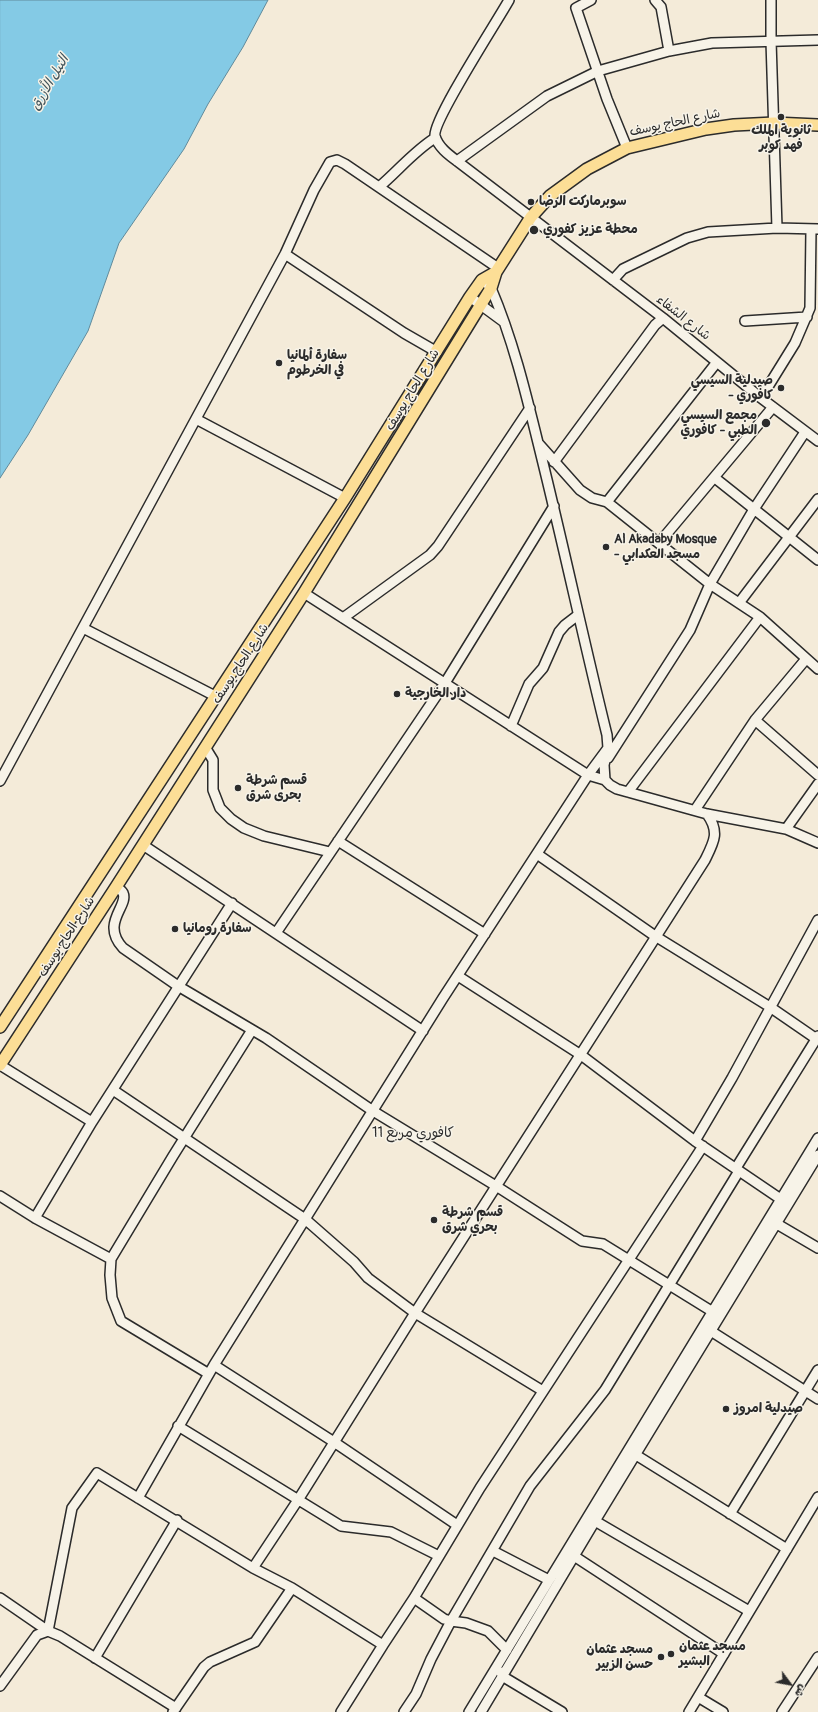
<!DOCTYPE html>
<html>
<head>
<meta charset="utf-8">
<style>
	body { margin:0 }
	#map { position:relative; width:818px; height:1712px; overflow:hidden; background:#f4ebd9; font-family:Pangolin,"Playpen Sans Arabic",sans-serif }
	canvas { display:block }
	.north { position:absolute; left:770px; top:1664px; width:40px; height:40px; -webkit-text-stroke:3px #f7f3e8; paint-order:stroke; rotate:122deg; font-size:11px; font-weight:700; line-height:16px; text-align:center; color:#2b2b2b }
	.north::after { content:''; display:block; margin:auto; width:14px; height:18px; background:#2b2b2b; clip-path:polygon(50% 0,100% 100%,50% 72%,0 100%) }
</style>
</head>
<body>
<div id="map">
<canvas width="818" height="1712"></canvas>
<div class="north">ش</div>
</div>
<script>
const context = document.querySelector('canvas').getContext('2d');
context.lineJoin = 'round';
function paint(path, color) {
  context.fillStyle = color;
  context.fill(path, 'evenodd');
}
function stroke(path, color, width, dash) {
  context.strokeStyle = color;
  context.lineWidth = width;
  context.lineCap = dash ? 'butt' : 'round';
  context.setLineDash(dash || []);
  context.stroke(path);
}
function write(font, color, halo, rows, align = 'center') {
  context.font = font + ' Pangolin,"Playpen Sans Arabic",sans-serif';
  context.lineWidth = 3;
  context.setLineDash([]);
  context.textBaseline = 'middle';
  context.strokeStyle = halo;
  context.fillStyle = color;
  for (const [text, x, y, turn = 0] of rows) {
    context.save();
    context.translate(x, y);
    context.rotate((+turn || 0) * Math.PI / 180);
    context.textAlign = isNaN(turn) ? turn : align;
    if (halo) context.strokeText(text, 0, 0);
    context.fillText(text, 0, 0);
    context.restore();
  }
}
const water = new Path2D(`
	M0 0H268L243 47 208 104 184 149 119 243 88 331 28 435 0 478Z`);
paint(water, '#84cae5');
stroke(water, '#608a9b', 1);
const minor = new Path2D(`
	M509 0C498 20 432 121 435 136 438 147 449 155 457 161L663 318 761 398 818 441
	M591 0 576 8 607 99 627 148
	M655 0 661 7 669 51
	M771 0V41L777 228
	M457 161 547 96 598 71 669 51 712 43 818 40
	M379 187C398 171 414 151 435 138
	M285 254 404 333 437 352
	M613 280 623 269 687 238 708 232 777 228 818 229
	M488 285 491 288C514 342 527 398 541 455 564 548 584 642 607 735L608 748 604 765 605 780 610 785 617 789 707 814 786 829 818 843
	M470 297 504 322
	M745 321 807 317
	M761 398 795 343 810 308 811 229
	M196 419 345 498
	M539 444 580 490 592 498 607 502 710 584 760 617 818 669
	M554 462 655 325 663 318
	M715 478 818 560
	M607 502 717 362
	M659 543 773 407
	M304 593 588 775 605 780
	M739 603 818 499
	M343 618 430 555 438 546 530 408
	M83 628 215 696
	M755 720 818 775
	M511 726 529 684 543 668 559 632 565 625 578 615
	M205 747 213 760V790L220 808 231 819 244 828 264 836 330 852
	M608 758 690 630 710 584 754 509 805 432
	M0 781 285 254 314 190 330 162 337 160 345 164 498 268
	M628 792 760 617
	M695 810 755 720 806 659
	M786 829 818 784
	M338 841 485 934
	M143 845 423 1031
	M537 854 655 936 770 1007 818 1040
	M116 887C118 888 122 891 123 893 129 906 100 923 123 948L178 986 266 1038 373 1111 496 1186 582 1241 603 1244 713 1312
	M276 933 445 683 554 506
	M458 976 581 1055 695 1141 782 1200
	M0 1065 92 1122
	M113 1090 305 1219 354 1262 368 1278 415 1313 543 1391
	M695 1141 732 1078 818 920
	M736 1168 818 1036
	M0 1196 35 1218 111 1259
	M35 1218 92 1122 232 903
	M777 1224 818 1248
	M706 1328 818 1399
	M214 1365 334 1442 457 1525
	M209 1374 121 1321 112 1298 110 1275 111 1259 173 1156 252 1030
	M178 1426 341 1526 391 1532 439 1556
	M636 1455 787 1549
	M138 1498 214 1365 443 998 588 775 608 748
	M730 1514 818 1370
	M595 1521 749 1611
	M493 1551 549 1580
	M573 1551 574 1556 724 1654
	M253 1568 298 1500 415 1313 705 860C714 842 720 832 707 814
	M0 1598 48 1631 72 1508 97 1473 253 1568 292 1588 383 1645
	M414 1598 444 1619 451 1621 466 1623 488 1631 507 1650
	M95 1658 177 1520
	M501 1672 502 1676 562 1712
	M0 1686 37 1635 48 1631 60 1636 176 1708
	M698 1697 723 1712
	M173 1712 204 1667 210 1662 255 1642 292 1588
	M341 1712 383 1645 414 1598 480 1488 703 1146
	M404 1712 416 1694 431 1659 451 1621 530 1486 605 1390 739 1171
	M469 1712 818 1138
	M481 1712 595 1521 818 1155
	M689 1712 818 1497
	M782 1712 818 1657`);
const major = new Path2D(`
	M0 1027 345 498 470 297 482 280 496 272
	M0 1065 116 887 304 593 491 288 496 272 531 217 550 196 587 169 627 148 706 129 734 125 774 123 818 125`);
stroke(minor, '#2b2b2b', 12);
stroke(major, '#2b2b2b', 14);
stroke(minor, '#f7f3e8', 9);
stroke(major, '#fcde96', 11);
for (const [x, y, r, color] of [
	[781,117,4,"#2b2b2b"],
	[531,202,4,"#2b2b2b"],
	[534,230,5,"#2b2b2b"],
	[279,363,4,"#2b2b2b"],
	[781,388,4,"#2b2b2b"],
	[766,423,5,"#2b2b2b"],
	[606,547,4,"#2b2b2b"],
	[397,694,4,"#2b2b2b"],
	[238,788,4,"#2b2b2b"],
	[175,929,4,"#2b2b2b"],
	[434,1220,4,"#2b2b2b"],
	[726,1409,4,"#2b2b2b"],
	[671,1654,4,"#2b2b2b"],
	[661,1657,4,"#2b2b2b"]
]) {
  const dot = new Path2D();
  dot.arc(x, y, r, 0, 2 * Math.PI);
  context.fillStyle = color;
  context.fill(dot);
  stroke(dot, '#f7f3e8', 1.5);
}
write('13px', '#2b2b2b', '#f7f3e8', [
	["شارع الحاج يوسف",675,123,-12],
	["شارع الشفاء",683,318,38],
	["شارع الحاج يوسف",413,390,-59],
	["شارع الحاج يوسف",241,664,-57],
	["شارع الحاج يوسف",67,937,-57]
]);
write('bold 13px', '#2b2b2b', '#f7f3e8', [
	["ثانوية الملك",781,131,"center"],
	["فهد كوبر",781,146,"center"],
	["سوبرماركت الرضا",539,202],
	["محطة عزيز كفوري",543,230],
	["سفارة ألمانيا",287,356],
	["في الخرطوم",287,371],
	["صيدلية السيسي",773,381,"right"],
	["- كافوري",773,396,"right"],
	["مجمع السيسي",757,416,"right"],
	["الطبي - كافوري",757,431,"right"],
	["Al Akadaby Mosque",614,540],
	["- مسجد العكدابي",614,555],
	["دار الخارجية",405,694],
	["قسم شرطة",246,781],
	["بحرى شرق",246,796],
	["سفارة رومانيا",183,929],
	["قسم شرطة",442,1213],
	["بحري شرق",442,1228],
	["صيدلية امروز",734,1409],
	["مسجد عثمان",679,1647],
	["البشير",679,1662],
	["مسجد عثمان",653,1650,"right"],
	["حسن الزبير",653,1665,"right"]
], 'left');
write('italic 14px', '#41535a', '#f7f3e8', [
	["النيل الأزرق",50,83,-59]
]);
write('14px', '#2b2b2b', '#f7f3e8', [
	["كافوري مربع 11",413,1133]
]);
</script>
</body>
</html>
